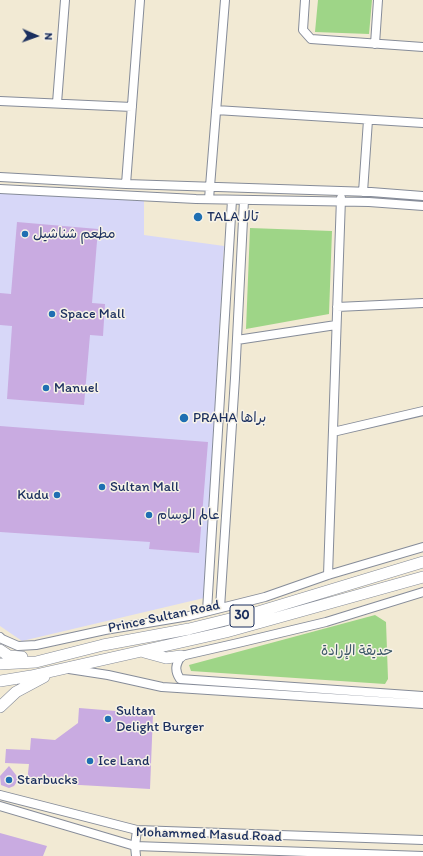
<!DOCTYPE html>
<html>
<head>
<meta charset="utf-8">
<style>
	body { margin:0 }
	#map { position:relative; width:423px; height:856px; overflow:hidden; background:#f2ead4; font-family:Itim,sans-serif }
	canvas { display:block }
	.north { position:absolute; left:16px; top:16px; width:40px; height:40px; -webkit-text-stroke:3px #f7f3e8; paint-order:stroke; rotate:92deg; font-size:11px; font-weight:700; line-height:16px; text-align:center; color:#1b2f5e }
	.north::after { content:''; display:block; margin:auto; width:14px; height:18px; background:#1b2f5e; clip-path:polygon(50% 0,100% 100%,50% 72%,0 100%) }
</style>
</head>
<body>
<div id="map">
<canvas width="423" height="856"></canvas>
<div class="north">N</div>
</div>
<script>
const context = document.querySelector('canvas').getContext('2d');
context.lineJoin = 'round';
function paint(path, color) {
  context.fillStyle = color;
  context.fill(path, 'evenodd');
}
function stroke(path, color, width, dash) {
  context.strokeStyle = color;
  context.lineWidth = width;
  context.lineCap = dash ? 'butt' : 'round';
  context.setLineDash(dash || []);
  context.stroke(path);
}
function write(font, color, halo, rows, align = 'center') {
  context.font = font + ' Itim,"Playpen Sans Arabic",sans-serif';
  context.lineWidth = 3;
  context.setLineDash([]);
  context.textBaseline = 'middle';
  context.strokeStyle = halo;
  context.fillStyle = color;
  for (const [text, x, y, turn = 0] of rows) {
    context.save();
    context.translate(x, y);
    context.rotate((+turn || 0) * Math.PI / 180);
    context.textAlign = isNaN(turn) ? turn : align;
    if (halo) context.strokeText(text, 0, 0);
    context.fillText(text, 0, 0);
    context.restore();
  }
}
paint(new Path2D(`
	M0 193 144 201V235L224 246 204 598 22 641 0 626Z`), '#d7d7f8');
paint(new Path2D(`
	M318 0H372L369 34 315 32Z
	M250 228 332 231 329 314 246 329Z
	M375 615 386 622 388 679 385 684 191 671 189 665Z`), '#9ed587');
paint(new Path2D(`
	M17 222 98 229 92 303 105 304 103 336 90 335 84 405 7 399 12 326 0 325V293L11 294Z
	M0 426 208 442 199 553 149 549 150 542 0 532Z
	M79 708 153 714 150 789 27 782 29 764 5 763 6 749 30 750 31 738 55 740 78 723Z
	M9 766 16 775 18 780 14 786 9 788 1 785 0 776Z
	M0 833 47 846 43 856H0Z`), '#c9abe1');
const minor = new Path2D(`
	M305 0 303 30 311 39 423 47
	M375 44 378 0
	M0 101 132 107
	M57 103 65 0
	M216 110 423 123
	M0 177 126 184 371 192 423 196
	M126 184 140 0
	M0 189 196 199 369 202 423 206
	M363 192 368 120
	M209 199 225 0
	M337 307 423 303
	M237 340 336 325
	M333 432 423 411
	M328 575 341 198
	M423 592 326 622 238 643 181 656C176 664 174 670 180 679L423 696
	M220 608 235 378 244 200
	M207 611 232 200
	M0 637 2 639 18 646 36 645 105 630 189 616 265 597 328 575 423 547
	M69 669 108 675 162 687 423 704
	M0 795 137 830 423 840
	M0 806 135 846 423 856
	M136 856 135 846 137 830`);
const major = new Path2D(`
	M0 650 9 656 22 657
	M144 652 166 658 181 656
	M0 664 36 662 103 645 189 629 258 612 423 562
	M0 681 31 676 226 632 423 577
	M0 707 16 692 44 677`);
stroke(minor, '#868c99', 10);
stroke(major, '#868c99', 12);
stroke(minor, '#fff', 8);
stroke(major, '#fff', 11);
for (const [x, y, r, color] of [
	[198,217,5,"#1f6fb2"],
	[25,234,4,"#1f6fb2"],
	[52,314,4,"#1f6fb2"],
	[46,388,4,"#1f6fb2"],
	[184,418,5,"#1f6fb2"],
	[102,487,4,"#1f6fb2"],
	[57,495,4,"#1f6fb2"],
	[149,515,4,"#1f6fb2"],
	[108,719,4,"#1f6fb2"],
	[90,761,4,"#1f6fb2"],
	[9,780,4,"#1f6fb2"]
]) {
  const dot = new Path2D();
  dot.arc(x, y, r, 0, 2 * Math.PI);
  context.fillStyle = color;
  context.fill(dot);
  stroke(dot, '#f7f3e8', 1.5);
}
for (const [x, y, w] of [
	[242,616,24]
]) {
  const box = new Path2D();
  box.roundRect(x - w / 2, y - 11, w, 22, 3);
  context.fillStyle = '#f7f3e8';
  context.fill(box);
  stroke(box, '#1b2f5e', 1);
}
write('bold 13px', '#1b2f5e', null, [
	["30",242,616]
]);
write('14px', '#1b2f5e', '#f7f3e8', [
	["TALA تالا",207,217],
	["مطعم شناشيل",33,234],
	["Space Mall",60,314],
	["Manuel",54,388],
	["PRAHA براها",193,418],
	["Sultan Mall",110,487],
	["Kudu",49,495,"right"],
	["عالم الوسام",157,515],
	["Sultan",116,711],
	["Delight Burger",116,727],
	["Ice Land",98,761],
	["Starbucks",17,780]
], 'left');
write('14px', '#1b2f5e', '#f7f3e8', [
	["Prince Sultan Road",164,617,-12],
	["Mohammed Masud Road",209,835,2]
]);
write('14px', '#3c5868', '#f7f3e8', [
	["حديقة الإرادة",357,651]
]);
</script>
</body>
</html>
